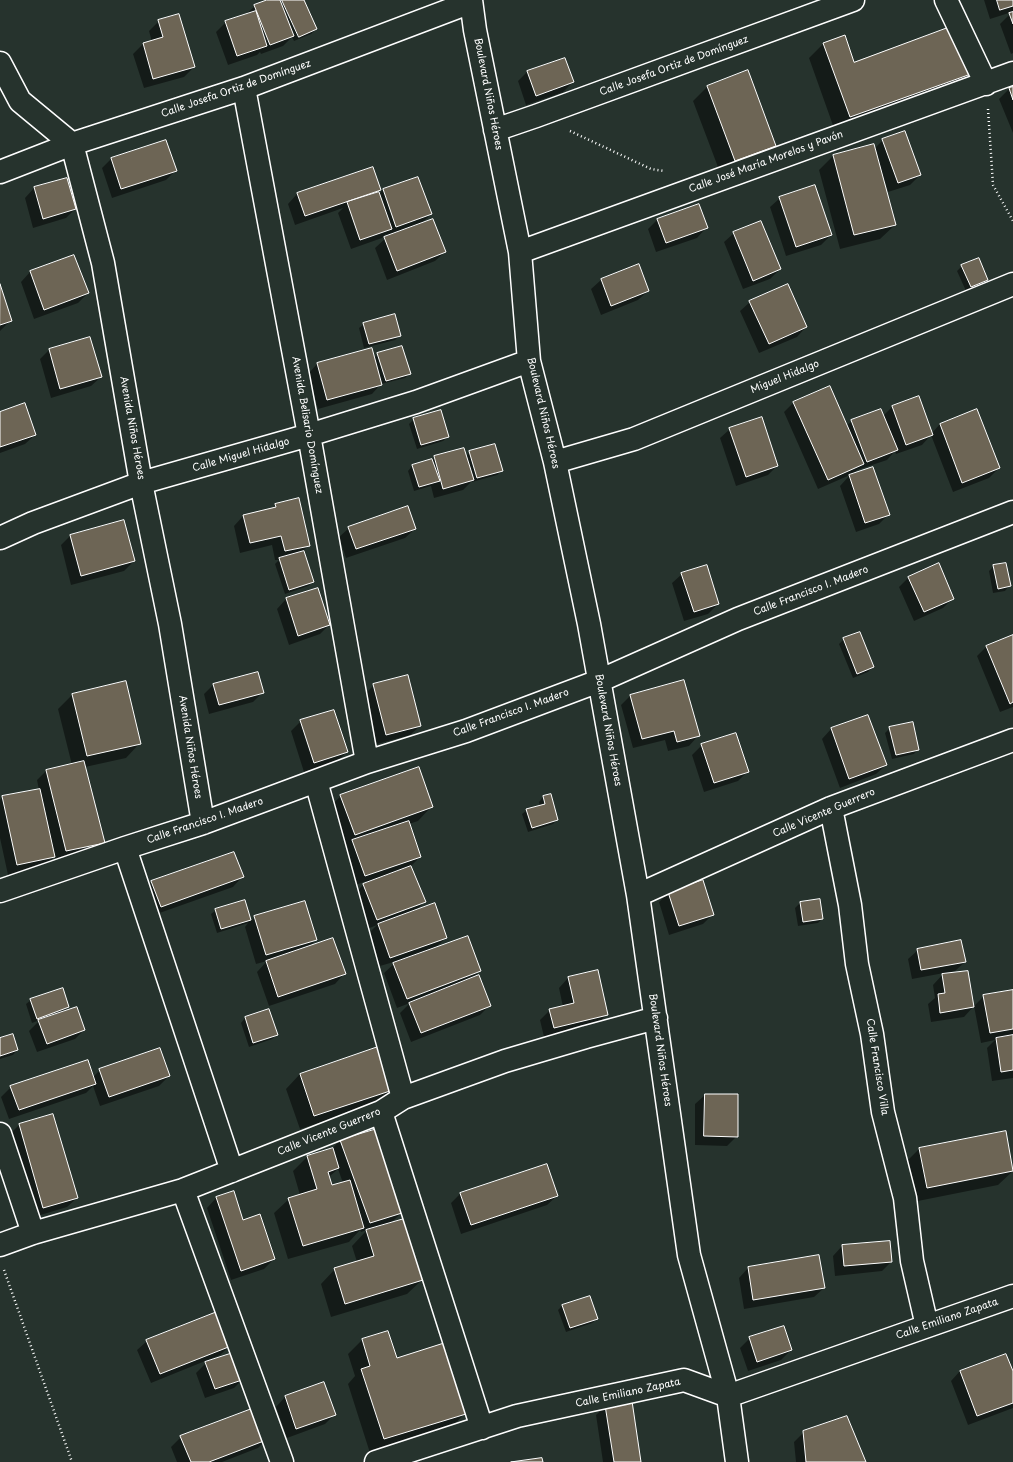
<!DOCTYPE html>
<html>
<head>
<meta charset="utf-8">
<style>
	body { margin:0 }
	canvas { display:block; background:#26332d }
</style>
</head>
<body>
<canvas width="1013" height="1462"></canvas>
<script>
const context = document.querySelector('canvas').getContext('2d');
context.lineJoin = 'round';
function paint(path, color) {
  context.fillStyle = color;
  context.fill(path, 'evenodd');
}
function stroke(path, color, width, dash) {
  context.strokeStyle = color;
  context.lineWidth = width;
  context.lineCap = dash ? 'butt' : 'round';
  context.setLineDash(dash || []);
  context.stroke(path);
}
function write(font, color, halo, rows, align = 'center') {
  context.font = font + ' "Playpen Sans",sans-serif';
  context.lineWidth = 3;
  context.setLineDash([]);
  context.textBaseline = 'middle';
  context.strokeStyle = halo;
  context.fillStyle = color;
  for (const [text, x, y, turn = 0] of rows) {
    context.save();
    context.translate(x, y);
    context.rotate((+turn || 0) * Math.PI / 180);
    context.textAlign = isNaN(turn) ? turn : align;
    if (halo) context.strokeText(text, 0, 0);
    context.fillText(text, 0, 0);
    context.restore();
  }
}
paint(new Path2D(`
	M270 0H279L280 2 282 0H303L316 29 311 34 294 41 292 37 283 46 261 54 260 52 257 55 228 65 216 32 226 22 245 15 255 6Z
	M984 0H1013V53L1011 54 1000 24 1012 12 990 19Z
	M159 21 194 67 184 77 144 88 133 54 143 44 152 42 149 31Z
	M844 37 854 63 970 74 956 88 835 131 809 58 823 44Z
	M565 59 573 82 563 92 526 105 518 81 527 72Z
	M747 72 775 146 761 160 721 175 693 101 707 87Z
	M1013 88V133L999 99 1009 89Z
	M883 140 920 175 910 185 888 192 885 182H883L895 225 880 239 840 249 819 170 833 156 873 145 874 149Z
	M112 158 175 171 166 180 112 198 102 168Z
	M372 168 379 189 374 194H379L383 190 418 178 431 214 420 225 445 252 435 261 387 280 375 248 387 237 386 234 382 238 351 249 338 213 343 208 295 225 288 204 297 194Z
	M66 179 75 209 66 218 33 228 25 198 34 188Z
	M780 198 831 235 821 245 786 256 770 207Z
	M658 219 706 228 697 238 656 252 648 229Z
	M734 233 780 269 770 279 743 289 724 242Z
	M74 256 88 293 78 303 34 319 21 282 30 272Z
	M638 265 648 291 638 300 601 315 591 289 601 280Z
	M962 266 987 280 982 284 966 291 957 271Z
	M0 288 10 321 0 331Z
	M750 302 806 327 797 337 759 353 740 311Z
	M364 324 400 336 395 340 364 348 359 328Z
	M49 350 101 377 91 386 51 398 40 359Z
	M378 354 410 374 405 378 381 384 372 394 318 409 308 374 317 364 374 358Z
	M918 398 931 434 940 424 999 468 989 478 953 492 931 435 922 445 896 454 895 451 887 460 857 470 852 475 888 515 879 524 856 532 840 486 850 475 818 489 784 412 794 402 846 426 852 421 883 416 892 407Z
	M0 413 35 435 25 444 0 453Z
	M414 419 448 437 443 441 417 449 409 424Z
	M730 429 777 466 768 475 736 486 720 438Z
	M470 452 502 471 497 475 472 482V481L463 490 434 498 431 486 414 491 408 471 412 466 432 460 435 457 466 456Z
	M276 504 309 545 303 551 313 581 308 586 285 594 275 564 279 560H275L272 545 240 553 234 526 243 516 271 510Z
	M123 522 134 561 124 571 71 585 61 545 70 536Z
	M349 528 415 529 405 538 346 558 339 537Z
	M994 566 1009 586 1005 591 993 593 989 571Z
	M682 574 718 604 708 614 684 621 672 583Z
	M909 577 953 598 943 608 914 621 899 587Z
	M286 599 329 625 320 634 289 645 277 609Z
	M1013 636V707L1000 712 977 656 986 647Z
	M844 639 872 667 868 672 853 678 839 644Z
	M214 684 263 692 253 702 209 714 204 694Z
	M374 685 420 726 410 735 377 744 364 695Z
	M72 695 140 743 126 758 85 767 103 842 94 852 56 860 55 856 44 867 8 875 0 838V800L3 797 39 790 37 780 46 771 72 765 58 709Z
	M631 695 698 736 689 746 668 751 665 740 633 748 621 705Z
	M868 716 886 765 876 774 840 788 822 739 831 729Z
	M301 721 347 752 337 761 304 772 291 731Z
	M890 728 918 749 914 754 892 759 885 733Z
	M702 745 748 771 738 781 704 792 692 755Z
	M550 795 557 820 553 824 528 832 522 814 527 810 540 806 539 802 543 797Z
	M341 796 432 806 418 821 409 824 420 857 411 866 424 902 415 912 446 938 434 949 480 971 472 979 489 1006 480 1015 411 1042 400 1013 410 1003 397 1008 384 973 397 961 380 966 368 934 377 925 367 929 354 894 367 881 355 885 343 850 348 846 340 848 326 810Z
	M242 877 233 887 151 916 142 891 152 882Z
	M668 893 713 914 703 924 669 935 659 902Z
	M819 900 822 919 818 923 798 926 795 908 800 903Z
	M245 901 251 921 255 917 316 940 309 947 344 974 335 984 269 1006 257 972 267 961 256 964 245 927 248 923 217 933 211 914 216 910Z
	M918 950 965 962 955 971 946 973 947 975 973 1007 984 996 1013 991V1078L992 1081 987 1048 995 1040 981 1043 974 1006 964 1017 931 1022 928 1004 935 998 933 985 944 973 912 979 908 959Z
	M568 978 607 1014 598 1024 544 1037 540 1020 550 1010 563 1007 559 988Z
	M31 1000 68 1007 63 1013 84 1030 75 1039 37 1052 29 1031 40 1020 32 1023 26 1004Z
	M269 1010 277 1034 272 1039 249 1047 241 1023 245 1018Z
	M0 1040 17 1050 13 1055 0 1059Z
	M378 1049 392 1089 377 1104 300 1129 286 1089 300 1074Z
	M100 1070 169 1076 159 1086 100 1106 93 1086 86 1093 9 1119 1 1097 11 1087 93 1077Z
	M705 1095 737 1136 727 1146 695 1145V1104Z
	M19 1125 77 1198 67 1207 34 1217 10 1134Z
	M1005 1132 1013 1171 998 1185 913 1202 905 1163 919 1149Z
	M340 1140 401 1213 390 1224 422 1280 407 1294 331 1317 321 1284 335 1269 357 1262 352 1246 367 1230 361 1232 360 1230 349 1242 288 1259 274 1213 289 1199 300 1195 293 1171 307 1157 331 1150ZM338 1169 343 1183 332 1186 329 1177Z
	M233 1192 243 1221 274 1259 264 1269 231 1280 207 1208 216 1198Z
	M460 1194 557 1196 547 1205 461 1234 451 1203Z
	M842 1246 891 1262 882 1271 835 1276 833 1256Z
	M748 1268 824 1288 814 1297 744 1309 739 1278Z
	M563 1305 597 1319 592 1323 566 1332 558 1310Z
	M750 1338 791 1350 781 1360 748 1371 740 1348Z
	M362 1340 396 1359 465 1413 451 1428 370 1453 348 1384 355 1376 348 1354Z
	M147 1341 230 1346 220 1355 151 1383 137 1350Z
	M206 1363 244 1378 234 1388 205 1398 196 1373Z
	M960 1371 1013 1374V1408L968 1425 951 1381Z
	M323 1384 334 1415 325 1424 287 1438 276 1407 285 1397Z
	M606 1406 640 1462H603L596 1415Z
	M804 1432 865 1462H796L794 1442Z
	M181 1437 268 1438 258 1448 222 1462H177L171 1447Z`), '#0007');
const building = new Path2D(`
	M267 0H280L294 36 270 45 254 5Z
	M282 0H304L317 29 299 37Z
	M997 0H1013V6L1000 10Z
	M256 11 267 46 237 56 225 21Z
	M1013 12V24L1009 13Z
	M179 14 195 67 153 79 143 43 163 37 158 20Z
	M953 26 971 74 850 117 823 43 845 35 854 62Z
	M565 58 574 82 536 96 527 71Z
	M748 70 776 146 735 161 707 86Z
	M1013 87V100L1009 88Z
	M905 131 921 175 898 183 882 139Z
	M166 140 177 171 121 189 111 158Z
	M874 144 896 225 854 235 833 155Z
	M373 167 381 190 305 216 297 193Z
	M418 177 432 214 396 227 383 189Z
	M67 178 76 209 43 219 34 187Z
	M815 185 832 235 796 247 779 197Z
	M379 192 392 229 360 240 347 202Z
	M699 204 708 228 666 243 657 219Z
	M433 219 446 252 397 271 384 237Z
	M761 221 781 269 753 281 733 232Z
	M74 255 89 293 44 310 30 271Z
	M979 258 988 280 971 287 961 265Z
	M639 264 649 291 611 306 601 279Z
	M0 284 12 321 0 325Z
	M788 284 807 327 769 344 749 301Z
	M395 314 401 336 369 344 363 323Z
	M90 337 102 377 60 389 49 349Z
	M402 346 411 374 386 381 377 353Z
	M372 348 382 385 327 400 317 363Z
	M830 386 864 464 828 480 793 402Z
	M919 396 933 435 906 445 892 406Z
	M25 403 36 435 0 447V412Z
	M881 409 898 450 867 462 851 420Z
	M977 409 1000 468 962 483 940 424Z
	M441 410 449 437 421 445 413 418Z
	M762 417 778 466 746 477 729 428Z
	M495 444 503 471 477 478 469 451Z
	M464 448 474 480 443 489 434 456Z
	M432 459 440 481 419 487 412 465Z
	M873 467 890 515 865 523 849 475Z
	M299 498 310 546 285 551 281 536 250 543 243 515 276 507 275 504Z
	M408 506 416 529 356 549 348 527Z
	M124 520 135 561 81 576 70 535Z
	M304 551 314 582 289 590 279 558Z
	M939 563 954 599 924 612 908 577Z
	M1006 563 1011 586 998 589 993 565Z
	M707 565 719 604 694 612 681 573Z
	M318 588 330 625 298 636 286 598Z
	M860 632 874 667 857 674 843 638Z
	M1013 635V702L1010 704 986 646Z
	M258 672 264 693 219 705 213 684Z
	M408 675 421 726 386 735 373 684Z
	M684 680 700 736 677 742 674 731 642 739 630 695Z
	M126 681 141 744 87 756 72 694Z
	M334 710 348 752 314 763 300 720Z
	M868 715 887 765 849 779 831 728Z
	M913 722 919 750 896 755 889 727Z
	M736 733 749 772 714 783 701 744Z
	M84 761 105 843 66 851 46 770Z
	M419 767 433 807 355 835 340 795Z
	M40 789 55 857 17 865 2 796Z
	M551 794 558 820 532 828 526 809 545 804 543 796Z
	M409 821 421 857 365 876 352 840Z
	M234 852 244 877 161 907 151 881Z
	M411 866 426 902 377 920 363 884Z
	M703 880 714 915 679 926 668 892Z
	M820 899 823 919 803 922 800 902Z
	M245 900 251 920 221 929 215 909Z
	M305 901 317 940 266 955 254 916Z
	M435 903 447 938 390 958 378 924Z
	M468 936 481 971 407 999 393 963Z
	M333 938 346 974 278 997 266 961Z
	M961 940 966 962 921 970 917 949Z
	M598 970 608 1015 554 1028 549 1009 574 1003 568 977Z
	M968 971 974 1007 940 1013 938 994 945 993 942 974Z
	M479 975 491 1006 421 1033 409 1003Z
	M63 988 69 1007 37 1019 30 999Z
	M1013 990V1029L990 1033 983 995Z
	M77 1007 85 1030 47 1044 38 1020Z
	M269 1009 278 1035 253 1043 245 1017Z
	M13 1034 18 1050 0 1056V1038Z
	M1013 1035V1070L1001 1072 996 1038Z
	M378 1047 393 1090 314 1116 300 1074Z
	M160 1048 170 1076 109 1097 99 1069Z
	M88 1060 96 1084 19 1110 10 1086Z
	M705 1094H738V1137L704 1136Z
	M53 1114 78 1198 43 1208 19 1124Z
	M377 1129 402 1213 370 1223 340 1140Z
	M1006 1131 1013 1171 927 1188 919 1148Z
	M333 1148 339 1168 328 1172 332 1185 350 1180 364 1228 303 1246 288 1198 317 1189 307 1156Z
	M547 1164 558 1196 471 1225 460 1193Z
	M234 1191 243 1220 260 1214 275 1259 241 1271 216 1197Z
	M404 1219 423 1280 345 1304 334 1268 374 1256 366 1230Z
	M890 1241 892 1262 844 1266 842 1245Z
	M819 1255 825 1288 753 1300 748 1267Z
	M590 1296 598 1319 570 1328 562 1305Z
	M217 1312 231 1346 160 1374 146 1340Z
	M784 1326 792 1350 757 1362 749 1337Z
	M388 1331 397 1358 444 1343 466 1414 384 1439 361 1369 370 1366 362 1339Z
	M236 1352 245 1379 215 1389 205 1362Z
	M1006 1354 1013 1371V1403L977 1416 960 1371Z
	M324 1382 336 1415 296 1429 285 1396Z
	M632 1401 641 1462H614L605 1405Z
	M257 1407 269 1439 209 1462H191L180 1436Z
	M847 1416 866 1462H806L803 1431Z
	M542 1458 543 1462H511Z`);
paint(building, '#6d6555');
stroke(building, '#fff', 1);
const minor = new Path2D(`
	M471 0 475 30 520 252 529 361 555 462 589 624 638 895 689 1255 728 1396 737 1462
	M946 0 986 84
	M0 63 20 101 72 144 103 263 141 483 170 624 203 823
	M244 88 309 435 367 762
	M495 130 536 116 853 0
	M0 172 72 144 244 88 471 2
	M520 252 1013 73
	M555 462 634 439 1013 284
	M0 538 33 523 141 483 309 435 416 402 529 361
	M316 781 403 1098
	M831 808 850 905 857 964 872 1034 883 1112 905 1198 912 1261 927 1326
	M125 848 232 1171
	M0 891 125 848 203 823 367 762 466 731 599 681 738 619 1013 512
	M638 895 831 808 1013 740
	M381 1112 482 1428
	M0 1134 33 1233
	M183 1190 282 1462
	M0 1245 33 1233 183 1190 381 1112 403 1098 505 1061 586 1037 656 1018
	M376 1462 517 1416 684 1380 728 1396 1013 1296`);
stroke(minor, '#fff', 25);
stroke(new Path2D(`
	M988 109 993 185 1013 221
	M570 131 651 169 664 171
	M4 1270 72 1462`), '#fff', 2.5, [1, 3]);
stroke(minor, '#26332d', 22);
write('10px', '#fff', '#26332d', [
	["Calle Josefa Ortiz de Domínguez",674,66,-20],
	["Calle Josefa Ortiz de Domínguez",236,89,-19],
	["Boulevard Niños Héroes",488,94,79],
	["Calle José María Morelos y Pavón",766,162,-20],
	["Miguel Hidalgo",785,377,-22],
	["Boulevard Niños Héroes",543,413,77],
	["Avenida Belisario Domínguez",307,425,80],
	["Avenida Niños Héroes",132,428,80],
	["Calle Miguel Hidalgo",241,455,-16],
	["Calle Francisco I. Madero",811,591,-21],
	["Calle Francisco I. Madero",511,713,-20],
	["Boulevard Niños Héroes",608,730,80],
	["Avenida Niños Héroes",190,747,81],
	["Calle Vicente Guerrero",824,813,-23],
	["Calle Francisco I. Madero",205,821,-19],
	["Boulevard Niños Héroes",660,1050,82],
	["Calle Francisco Villa",877,1067,81],
	["Calle Vicente Guerrero",329,1132,-22],
	["Calle Emiliano Zapata",947,1319,-19],
	["Calle Emiliano Zapata",628,1393,-12]
]);
</script>
</body>
</html>
